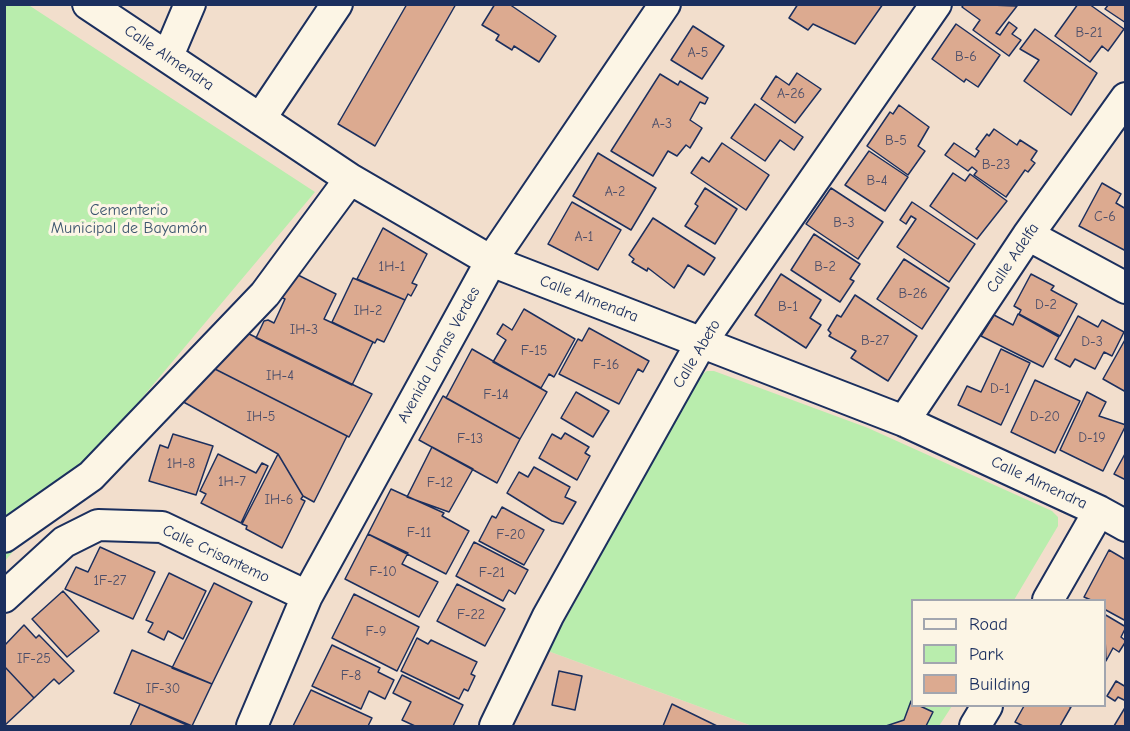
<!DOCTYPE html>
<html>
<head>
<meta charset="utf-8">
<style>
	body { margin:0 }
	#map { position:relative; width:1130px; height:731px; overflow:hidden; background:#f2decc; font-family:"Comic Neue",sans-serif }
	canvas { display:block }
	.frame { position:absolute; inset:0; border:6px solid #1b2f5e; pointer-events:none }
	.legend { position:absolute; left:911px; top:599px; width:195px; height:108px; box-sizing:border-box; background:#fcf5e5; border:2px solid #a2a6af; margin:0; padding:8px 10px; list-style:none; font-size:18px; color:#1b2f5e }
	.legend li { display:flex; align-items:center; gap:12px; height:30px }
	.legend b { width:30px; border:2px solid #a2a6af }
</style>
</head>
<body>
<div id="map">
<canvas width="1130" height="731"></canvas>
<div class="frame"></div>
<ul class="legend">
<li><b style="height:8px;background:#fcf5e5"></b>Road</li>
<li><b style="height:16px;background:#b9edad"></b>Park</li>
<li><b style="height:16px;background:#dcaa90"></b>Building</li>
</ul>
</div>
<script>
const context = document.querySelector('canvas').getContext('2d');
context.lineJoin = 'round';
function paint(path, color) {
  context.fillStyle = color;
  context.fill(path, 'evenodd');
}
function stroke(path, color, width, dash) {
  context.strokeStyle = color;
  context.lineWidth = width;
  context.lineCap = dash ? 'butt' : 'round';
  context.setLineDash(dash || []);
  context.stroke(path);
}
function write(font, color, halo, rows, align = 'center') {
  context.font = font + ' "Comic Neue",sans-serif';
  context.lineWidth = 6;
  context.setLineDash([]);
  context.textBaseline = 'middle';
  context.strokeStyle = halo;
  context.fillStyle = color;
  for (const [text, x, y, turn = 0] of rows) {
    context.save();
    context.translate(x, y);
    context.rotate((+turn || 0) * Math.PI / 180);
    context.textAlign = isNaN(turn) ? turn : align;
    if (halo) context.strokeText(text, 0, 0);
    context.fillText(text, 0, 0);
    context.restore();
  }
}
paint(new Path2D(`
	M548 651 752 726H510Z`), '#ebceba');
paint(new Path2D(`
	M27 4 315 192 5 561 4 5Z
	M707 371H714L868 428 1052 511 1058 517V526L1014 600H912V706H952L939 726H752L548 651 700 376Z`), '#b9edad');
const building = new Path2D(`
	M407 4H456L375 146 338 124Z
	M495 4H509L556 36 539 62 514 46 512 50 496 40 499 35 482 25Z
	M798 4H883L855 44 813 24 808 30 789 18Z
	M964 4 1017 6 996 33 1000 35 1009 22 1017 28 1012 34 1021 40 1009 56 973 30 980 20 962 7Z
	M1078 4H1089L1124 29 1108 51 1102 46 1090 62 1055 36Z
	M1109 4H1126V23L1105 9Z
	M956 24 1000 55 978 87 966 79 964 82 932 59Z
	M693 26 724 46 702 79 671 60Z
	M1035 29 1097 73 1071 115 1024 81 1039 60 1020 49Z
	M797 73 821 89 795 123 761 99 776 76 789 85Z
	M660 74 678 85 680 81 708 98 705 104 700 102 690 120 702 128 690 148 686 145 677 156 668 151 653 176 611 151Z
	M755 104 803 137 794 150 780 140 765 161 731 138Z
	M899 105 929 127 918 146 925 151 908 175 867 146 890 112 893 114Z
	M994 129 1017 145 1020 140 1037 151 1031 160 1035 163 1028 172 1025 170 1006 197 974 175 977 171 972 167 968 171 945 155 954 143 975 157 979 151 976 149 987 134 989 136Z
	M722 143 769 175 746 210 691 173 702 157 709 162Z
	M869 151 908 177 885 211 845 185Z
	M598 153 656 188 631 230 573 196Z
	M953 173 965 181 970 174 1007 201 977 239 930 206Z
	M1102 183 1121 194 1116 203 1126 209V251L1079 226Z
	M705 188 737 209 715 244 685 226 698 206 695 204Z
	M831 188 883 222 858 259 806 224Z
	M572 202 621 230 598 270 548 244Z
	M912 202 975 244 949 282 897 247 916 219 911 216 906 224 900 220Z
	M653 218 715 258 704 275 688 265 674 288 648 268 647 271 632 262 634 259 629 255Z
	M383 228 427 254 412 283 417 285 411 296 408 294 405 300 357 279Z
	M814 234 860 264 850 279 854 281 840 302 791 270Z
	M904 259 949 288 922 329 877 299Z
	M288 270 336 294 324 319 373 342 352 385 256 338 264 321 268 320 274 323 285 299 271 293Z
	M781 274 821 300 810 318 821 325 806 348 755 315Z
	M1031 274 1054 286 1051 290 1077 304 1060 336 1019 314 1021 310 1014 306Z
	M353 278 405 300 384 342 377 339 375 343 332 322Z
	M855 295 917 336 888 381 851 358 856 351 829 336 831 333 828 330 837 315 841 317Z
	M524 309 575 339 554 377 549 374 541 388 493 362 506 340 497 334 503 324 512 330Z
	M1018 314 1059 337 1043 367 981 336 994 315 1013 325Z
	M1078 316 1098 327 1102 320 1124 332 1112 356 1104 352 1095 369 1075 359 1070 367 1055 359Z
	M589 328 649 361 643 372 638 369 619 404 559 374 578 339 582 341Z
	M243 331 372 394 349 437 209 366Z
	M1126 338V392L1103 379Z
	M472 349 547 392 520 439 446 398Z
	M1001 349 1030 363 1001 425 958 405 967 386 981 392Z
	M209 366 347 436 314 502 303 496 278 454 178 399Z
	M1035 380 1080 401 1055 453 1011 432Z
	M576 392 609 411 593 437 561 418Z
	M1087 392 1106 402 1099 416 1126 425 1103 471 1060 450Z
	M443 396 520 439 497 483 419 440Z
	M565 433 589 447 585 453 590 456 577 480 539 458 552 434 561 439Z
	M173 434 213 446 196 495 149 481 160 445 168 448Z
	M432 447 473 469 449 512 407 497Z
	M1126 452V480L1114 474Z
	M218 454 256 473 262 463 268 466 241 523 201 503 206 494 200 491Z
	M278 454 303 496 301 499 305 501 282 548 246 529 247 526 242 524Z
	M534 467 570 487 565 497 576 502 563 524 552 521 507 493 519 472 528 477Z
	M391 489 444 513 442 516 469 531 446 574 368 534Z
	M502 507 544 530 524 565 479 541 492 516 496 518Z
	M368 534 408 553 402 564 438 582 419 617 345 579Z
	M474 542 528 570 515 594 509 590 503 601 456 576Z
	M100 547 155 572 133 619 65 589 76 567 88 572Z
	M1109 550 1126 560V621L1104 609V600H1091L1084 597Z
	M169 573 206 591 183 639 168 631 164 640 148 632 153 623 146 620Z
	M214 583 252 602 212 684 172 668Z
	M457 584 505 609 485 646 437 621Z
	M63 591 99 631 67 657 32 619Z
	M354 594 419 627 397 671 332 638Z
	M1104 614 1126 627 1121 637 1126 641 1119 652 1113 648 1106 661Z
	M24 625 36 638 39 635 74 671 59 684 54 679 34 698 4 666V646Z
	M417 638 428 644 431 640 477 662 471 674 475 676 468 691 464 689 459 699 401 671Z
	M332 645 380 668 378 672 394 680 385 699 369 691 361 709 312 686Z
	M132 650 212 684 192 726 114 693Z
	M4 666 34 698 4 726Z
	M559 671 582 676 575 710 552 705Z
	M402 675 463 705 453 726H415L402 720 411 702 393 693Z
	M1116 681 1126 687V701L1118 697 1115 701 1107 696Z
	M311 690 372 718 368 726H293Z
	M911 701 912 706H920L933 712 926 726H886L904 720Z
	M140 704 189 726H130Z
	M672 704 717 726H663Z
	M1024 706H1068L1071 707 1060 726H1023L1015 722Z
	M1126 706V726H1114Z`);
paint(building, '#dcaa90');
stroke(building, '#1b2f5e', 1.5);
const minor = new Path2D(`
	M88 4 350 179 491 261 904 421 1099 511 1126 526
	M168 56 190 4
	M260 119 337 4
	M1028 235 1126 288
	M904 421 1028 235 1126 98
	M4 537 91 476 265 294 350 179
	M4 597 64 542 98 525 162 527 307 596
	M1048 600 1099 511
	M252 726 307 596 491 261 665 4
	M495 726 548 616 701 343 936 4
	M975 726 987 706`);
stroke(minor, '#1b2f5e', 34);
stroke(minor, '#fcf5e5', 30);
write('14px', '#4b4e6a', null, [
	["B-21",1089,33],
	["A-5",698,53],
	["B-6",966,57],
	["A-26",791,94],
	["A-3",662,124],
	["B-5",896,141],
	["B-23",996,165],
	["B-4",877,181],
	["A-2",615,192],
	["C-6",1105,217],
	["B-3",844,223],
	["A-1",584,237],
	["1H-1",392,267],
	["B-2",825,267],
	["B-26",913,294],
	["D-2",1046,305],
	["B-1",788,307],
	["IH-2",368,311],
	["IH-3",304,330],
	["B-27",875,341],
	["D-3",1092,342],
	["F-15",534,351],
	["F-16",606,365],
	["IH-4",280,376],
	["D-1",1000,389],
	["F-14",496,395],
	["IH-5",261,417],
	["D-20",1045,417],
	["D-19",1092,438],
	["F-13",470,439],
	["1H-8",181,464],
	["1H-7",232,482],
	["F-12",440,483],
	["IH-6",279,500],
	["F-11",419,533],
	["F-20",511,535],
	["F-10",383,572],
	["F-21",492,573],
	["1F-27",110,581],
	["F-22",471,615],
	["F-9",376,632],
	["IF-25",34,659],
	["F-8",351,676],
	["IF-30",163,689]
]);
write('16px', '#1b2f5e', '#fcf5e5', [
	["Calle Almendra",169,58,34],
	["Calle Adelfa",1013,258,-56],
	["Calle Almendra",589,299,21],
	["Calle Abeto",697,354,-59],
	["Avenida Lomas Verdes",439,355,-61],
	["Calle Almendra",1039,483,25],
	["Calle Crisantemo",216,554,25]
]);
write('16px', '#3b556e', '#fcf5e5', [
	["Cementerio",129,210],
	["Municipal de Bayamón",129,228]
]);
</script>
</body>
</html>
